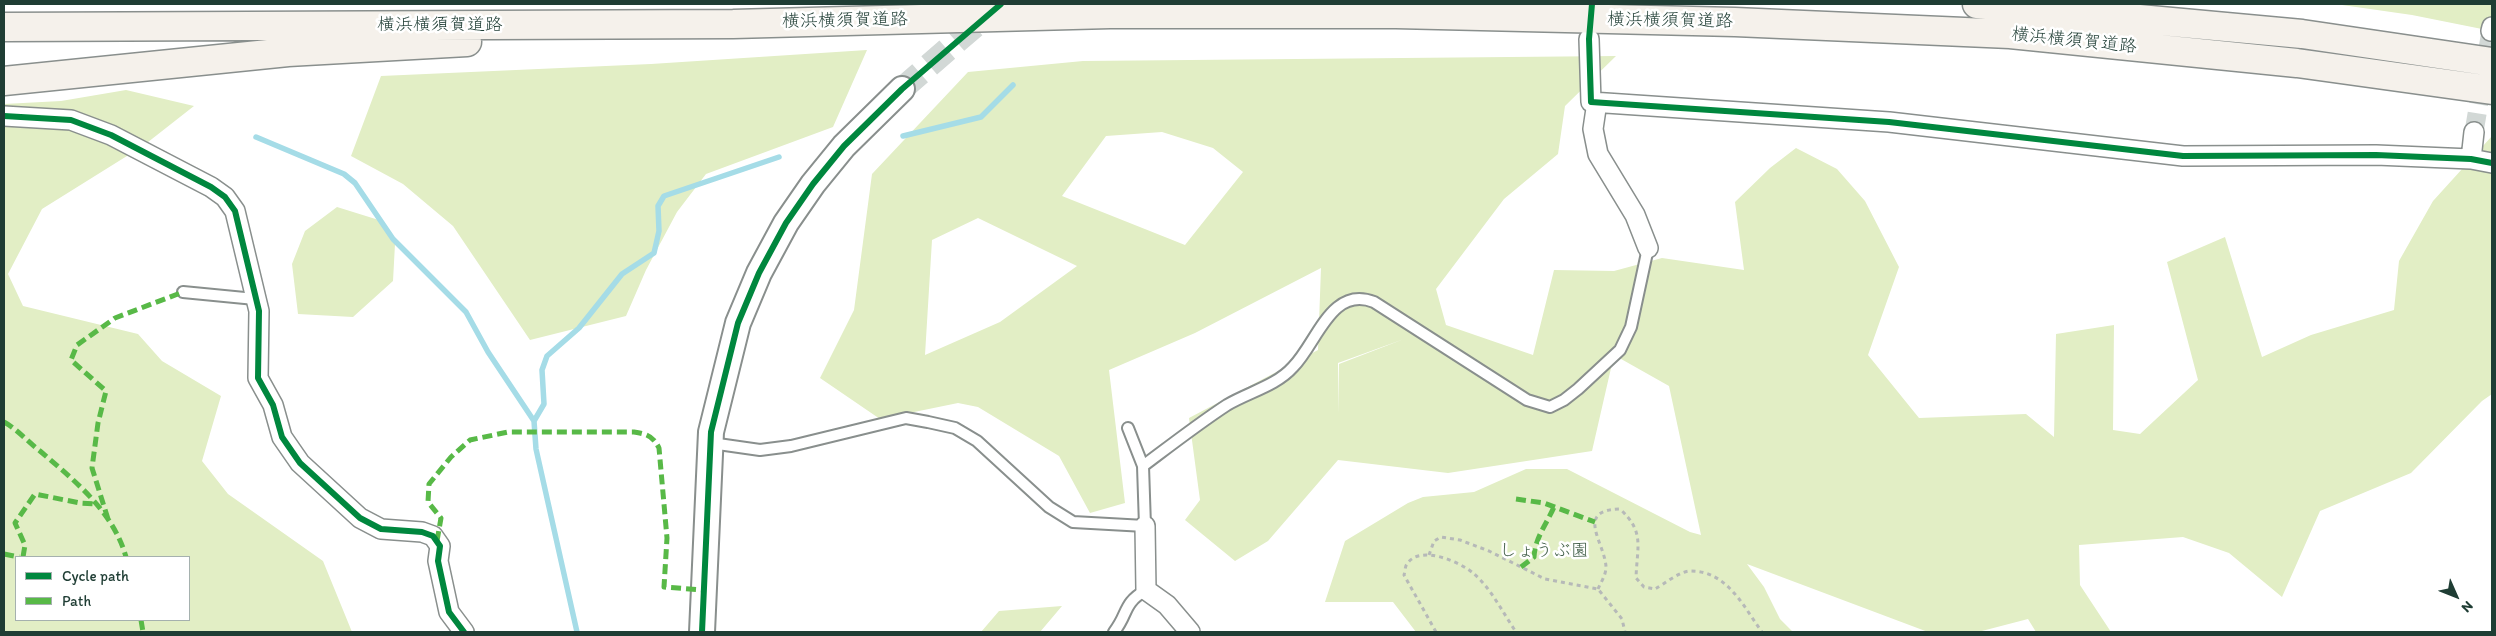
<!DOCTYPE html>
<html>
<head>
<meta charset="utf-8">
<style>
	body { margin:0 }
	#map { position:relative; width:2496px; height:636px; overflow:hidden; background:#fff; font-family:Itim,sans-serif }
	canvas { display:block }
	.frame { position:absolute; inset:0; border:5px solid #1f3d34; pointer-events:none }
	.legend { position:absolute; left:15px; top:556px; width:175px; height:65px; box-sizing:border-box; background:#fff; border:1px solid #a5b1ae; margin:0; padding:6px 9px; list-style:none; font-size:15px; color:#1f3d34 }
	.legend li { display:flex; align-items:center; gap:10px; height:25px }
	.legend b { width:25px; border:1px solid #a5b1ae }
	.north { position:absolute; left:2431px; top:571px; width:50px; height:50px; -webkit-text-stroke:4px #fff; paint-order:stroke; rotate:134deg; font-size:14px; font-weight:700; line-height:20px; text-align:center; color:#1f3d34 }
	.north::after { content:''; display:block; margin:auto; width:18px; height:22px; background:#1f3d34; clip-path:polygon(50% 0,100% 100%,50% 72%,0 100%) }
</style>
</head>
<body>
<div id="map">
<canvas width="2496" height="636"></canvas>
<div class="frame"></div>
<ul class="legend">
<li><b style="height:6px;background:#00873e"></b>Cycle path</li>
<li><b style="height:6px;background:#58b947"></b>Path</li>
</ul>
<div class="north">N</div>
</div>
<script>
const context = document.querySelector('canvas').getContext('2d');
context.lineJoin = 'round';
function paint(path, color) {
  context.fillStyle = color;
  context.fill(path, 'evenodd');
}
function stroke(path, color, width, dash) {
  context.strokeStyle = color;
  context.lineWidth = width;
  context.lineCap = dash ? 'butt' : 'round';
  context.setLineDash(dash || []);
  context.stroke(path);
}
function write(font, color, halo, rows, align = 'center') {
  context.font = font + ' Itim,"Klee One",sans-serif';
  context.lineWidth = 5;
  context.setLineDash([]);
  context.textBaseline = 'middle';
  context.strokeStyle = halo;
  context.fillStyle = color;
  for (const [text, x, y, turn = 0] of rows) {
    context.save();
    context.translate(x, y);
    context.rotate((+turn || 0) * Math.PI / 180);
    context.textAlign = isNaN(turn) ? turn : align;
    if (halo) context.strokeText(text, 0, 0);
    context.fillText(text, 0, 0);
    context.restore();
  }
}
paint(new Path2D(`
	M2335 4H2492V31L2412 15Z
	M867 50 833 127 706 174 677 212 646 270 626 316 530 340 453 226 403 184 351 156 381 76 651 64Z
	M1616 56 1565 106 1558 154 1504 199 1436 289 1446 325 1533 355 1554 270 1614 271 1662 258 1744 270 1735 202 1770 168 1796 148 1837 169 1865 201 1899 267 1868 355 1919 418 2026 414 2054 437 2056 334 2114 325 2113 430 2140 434 2198 380 2167 262 2225 237 2262 357 2311 335 2394 310 2399 261 2433 201 2492 136V394L2482 401 2411 473 2320 511 2282 597 2229 553 2183 537 2079 545 2080 585 2111 632H2036L2028 619 1978 632H1928L1747 564 1764 587 1780 619 1793 632H1416L1393 602H1325L1345 541 1408 503 1423 497 1474 492 1526 469H1567L1690 532 1701 535 1669 386 1614 355 1592 451 1448 473 1338 460 1268 541 1235 561 1185 520 1200 500 1189 418 1318 350 1321 268 1195 333 1109 370 1125 503 1090 513 1059 456 978 407 958 403 880 419 820 378 854 310 872 174 968 72 1083 61ZM1162 132 1213 148 1243 172 1185 245 1062 196 1106 136ZM978 218 1077 266 1000 322 925 355 932 240ZM1404 339 1339 364 1338 414V363Z
	M126 90 194 106 143 146 42 209 8 274 23 306 138 334 162 361 221 396 202 461 228 494 323 561 352 632H4V104L61 101ZM16 557H189V620H16Z
	M337 207 382 221 395 244 393 281 353 317 298 314 292 264 305 231Z
	M1062 606 1040 632H981L999 611Z`), '#e2eec5');
stroke(new Path2D(`
	M903 136 981 117 1013 85
	M256 137 344 174 355 183 393 239 466 312 488 352 534 421 536 449 577 632
	M534 421 544 404 542 370 547 356 579 328 622 274 654 253 659 231 658 206 664 196 779 157`), '#a5dce7', 5.5);
stroke(new Path2D(`
	M2474 132 2491 31`), '#d2d8d6', 19, [19, 9]);
stroke(new Path2D(`
	M902 89 993 10`), '#d2d8d6', 24, [24, 12]);
const service = new Path2D(`
	M183 292 255 299
	M711 443 760 450 791 446 906 418 928 422 955 428 977 441 1049 507 1073 522 1145 526 1143 466 1128 428
	M1143 466C1171 445 1198 424 1227 405 1249 392 1276 386 1293 367 1317 343 1331 285 1374 302L1527 400 1550 407 1564 400 1578 389 1620 350 1631 327 1648 248
	M1114 632C1129 613 1122 604 1146 590`);
const minor = new Path2D(`
	M2491 31 2492 27
	M1589 39 1591 102 1889 122 2183 156 2376 155 2471 159 2492 163
	M1597 102 1593 129 1598 154 1635 215 1648 248
	M4 116 71 120 111 135 211 187 225 197 235 211 259 311 258 378 273 405 282 437 300 463 360 518 381 529 422 532 433 536 440 546 438 561 449 612 464 632
	M2471 159 2474 132
	M1145 526 1146 590 1167 605 1190 632`);
const tertiary = new Path2D(`
	M702 632 711 432 738 323 759 273 786 223 813 184 844 146 902 89`);
const motorway = new Path2D(`
	M1977 4 2302 34 2492 62
	M4 27 733 24 1110 14H1396L1735 22 2010 34 2297 63 2492 90
	M4 81 288 52 467 42`);
stroke(service, '#898f8d', 14);
stroke(minor, '#898f8d', 22);
stroke(tertiary, '#898f8d', 28);
stroke(motorway, '#898f8d', 31);
stroke(new Path2D(`
	M1429 555 1434 541 1441 537 1460 540 1489 551 1545 579 1598 589 1622 619 1625 632
	M1598 589C1601 582 1606 575 1606 567 1605 543 1574 510 1620 509 1645 532 1637 546 1636 578L1644 587 1655 589C1664 584 1679 572 1689 571 1727 570 1743 606 1762 632
	M1436 632 1404 575C1405 572 1405 566 1407 564 1420 544 1460 562 1473 573 1491 588 1503 613 1516 632`), '#b6b9b8', 3, [4, 4]);
stroke(service, '#fff', 10);
stroke(minor, '#fff', 19);
stroke(tertiary, '#fff', 24);
stroke(motorway, '#f5f1eb', 28);
stroke(new Path2D(`
	M4 422C17 429 28 442 40 451 75 481 113 511 126 557
	M1516 499 1544 503 1595 522
	M108 519 92 468 98 423 106 391 71 360 77 345 115 318 183 292
	M437 541 441 518 428 502 429 484 451 457 470 440 508 432H634C647 434 653 436 659 448L667 538 664 587 704 590
	M4 554 19 557
	M23 557 25 545 15 523 35 494 80 503 96 504
	M1521 567 1534 557C1535 538 1546 525 1554 507
	M141 620 143 632`), '#58b947', 5, [10, 5]);
stroke(new Path2D(`
	M1592 4 1589 39 1591 102 1889 122 2183 156 2376 155 2471 159 2492 163
	M4 116 71 120 111 135 211 187 225 197 235 211 259 311 258 378 273 405 282 437 300 463 360 518 381 529 422 532 433 536 440 546 438 561 449 612 464 632
	M702 632 711 432 738 323 759 273 786 223 813 184 844 146 902 89 1001 4`), '#00873e', 6);
write('18px', '#1f3d34', '#fff', [
	["横浜横須賀道路",845,21,-1],
	["横浜横須賀道路",1670,21,1],
	["横浜横須賀道路",440,25],
	["横浜横須賀道路",2074,41,6]
]);
write('18px', '#415e48', '#fff', [
	["しょうぶ園",1544,551]
]);
</script>
</body>
</html>
